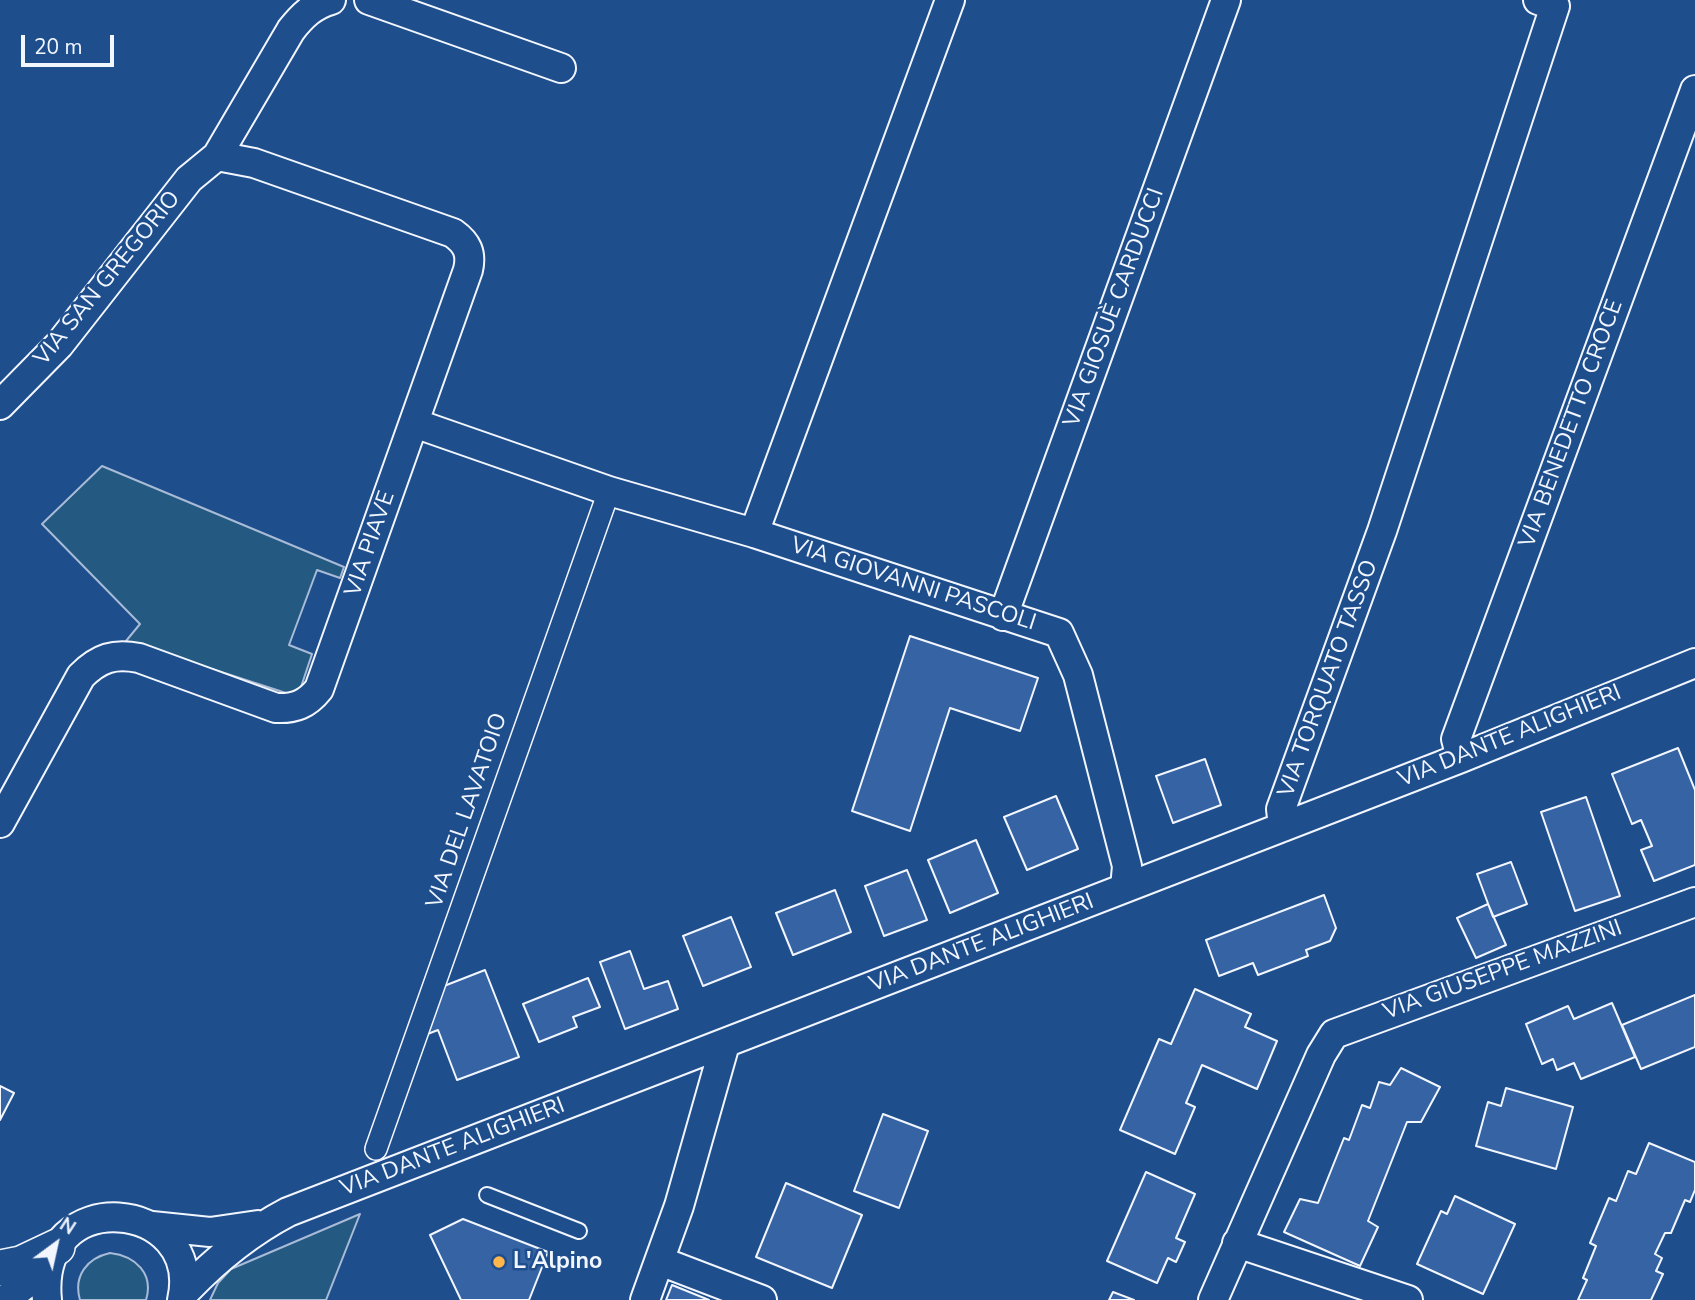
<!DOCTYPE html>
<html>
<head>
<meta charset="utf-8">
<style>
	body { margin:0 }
	#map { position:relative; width:1695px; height:1300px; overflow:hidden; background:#1f4e8c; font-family:"Nunito Sans",sans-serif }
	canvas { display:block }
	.north { position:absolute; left:21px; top:1209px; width:70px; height:70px; -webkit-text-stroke:5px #1f4e8c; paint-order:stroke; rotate:33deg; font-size:19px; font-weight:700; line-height:28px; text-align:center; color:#f2f6ff }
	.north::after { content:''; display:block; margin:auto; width:24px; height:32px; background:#f2f6ff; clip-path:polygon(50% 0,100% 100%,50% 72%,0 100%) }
	.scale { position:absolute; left:21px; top:35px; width:93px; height:32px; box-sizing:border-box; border:4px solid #f2f6ff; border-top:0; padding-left:9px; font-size:21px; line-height:24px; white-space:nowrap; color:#f2f6ff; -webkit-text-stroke:5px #1f4e8c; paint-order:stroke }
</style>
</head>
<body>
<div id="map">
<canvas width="1695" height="1300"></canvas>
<div class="north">N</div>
<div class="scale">20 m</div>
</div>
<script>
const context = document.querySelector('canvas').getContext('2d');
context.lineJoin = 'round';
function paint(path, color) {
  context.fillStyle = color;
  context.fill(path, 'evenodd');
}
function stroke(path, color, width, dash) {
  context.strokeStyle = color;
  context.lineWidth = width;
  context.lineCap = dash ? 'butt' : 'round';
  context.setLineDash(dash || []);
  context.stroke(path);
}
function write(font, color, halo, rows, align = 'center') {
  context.font = font + ' "Nunito Sans",sans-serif';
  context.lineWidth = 5;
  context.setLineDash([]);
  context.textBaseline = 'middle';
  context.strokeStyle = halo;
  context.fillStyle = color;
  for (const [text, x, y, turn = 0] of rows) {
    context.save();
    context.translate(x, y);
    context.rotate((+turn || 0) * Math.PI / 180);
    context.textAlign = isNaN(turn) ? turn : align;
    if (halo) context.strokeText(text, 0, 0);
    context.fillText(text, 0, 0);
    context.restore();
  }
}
const green = new Path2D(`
	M102 466 344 567 340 578 317 570 289 645 312 654 301 687 289 694 126 641 140 624 42 524Z
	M360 1214 326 1300H210L218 1283 231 1269Z
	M110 1253C136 1256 154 1274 146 1300H80C73 1276 87 1258 110 1253Z`);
paint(green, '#245a82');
stroke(green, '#a8bbd7', 2);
const building = new Path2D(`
	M910 636 1038 678 1020 731 950 708 910 831 852 811Z
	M1678 748 1695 790V865L1654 881 1641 850 1652 846 1641 820 1632 824 1612 774Z
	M1205 759 1221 805 1173 823 1156 776Z
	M1056 796 1078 849 1027 870 1004 817Z
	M1586 797 1620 896 1575 911 1541 812Z
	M976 840 998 893 950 913 928 860Z
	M1511 862 1527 904 1493 917 1477 874Z
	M907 870 927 920 884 936 865 886Z
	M835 890 851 932 793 955 776 913Z
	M1324 895 1336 928 1330 941 1306 950 1308 956 1258 975 1253 963 1219 976 1206 940Z
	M1488 904 1506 945 1476 958 1457 918Z
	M731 917 751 967 703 986 683 936Z
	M630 951 644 989 668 981 678 1009 625 1029 600 962Z
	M485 970 519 1057 457 1080 438 1030 425 1035 444 986Z
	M588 978 600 1007 573 1017 577 1027 539 1042 523 1004Z
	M1195 989 1251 1014 1245 1027 1277 1041 1257 1089 1202 1065 1186 1103 1195 1107 1175 1154 1120 1130 1159 1039 1171 1044Z
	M1695 995V1047L1641 1069 1622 1025Z
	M1612 1003 1635 1057 1581 1079 1574 1063 1557 1070 1553 1059 1542 1064 1526 1024 1568 1006 1574 1019Z
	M1401 1068 1440 1087 1421 1122H1407L1368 1221 1378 1227 1360 1266 1284 1232 1300 1199 1318 1203 1344 1138 1349 1140 1362 1105 1370 1108 1379 1082 1390 1085Z
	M0 1086 14 1093 0 1120Z
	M1506 1088 1573 1107 1556 1169 1476 1146 1488 1102 1501 1106Z
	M883 1114 928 1131 899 1208 854 1191Z
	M1649 1143 1695 1162V1190L1690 1202 1685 1200 1671 1233H1665L1655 1254 1662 1258 1656 1271 1663 1274 1651 1300H1578L1587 1280 1583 1278 1596 1246 1590 1243 1609 1198 1616 1201 1628 1171 1636 1174Z
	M1146 1172 1195 1194 1176 1238 1185 1242 1176 1262 1168 1258 1157 1283 1107 1261Z
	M786 1183 862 1215 832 1288 756 1257Z
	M1455 1196 1515 1224 1483 1294 1417 1264 1441 1211 1447 1214Z
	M463 1219 548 1252 529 1300H461L430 1235Z
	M672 1285 709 1300H666Z
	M1113 1292 1134 1300H1109Z`);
paint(building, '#3563a3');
stroke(building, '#f2f6ff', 2);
const service = new Path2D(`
	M487 1195 579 1231`);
const pedestrian = new Path2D(`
	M376 1149 609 491`);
const minor = new Path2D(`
	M369 0 561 68
	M0 405 59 345 189 179 217 156 291 30C302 16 313 5 331 0
	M414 423 609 491 754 533 1059 633 1078 675 1127 866 1125 888
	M754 533 950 0
	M1003 616 1226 0
	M1461 758 1456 739 1695 90
	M0 823 81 676C99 658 114 653 139 658L276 708C295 709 307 704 319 689L468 270C472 253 467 243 453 233L254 163 217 156
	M1283 827 1281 809 1382 531 1555 6 1538 0
	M152 1226 210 1232 258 1225
	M1237 1243 1408 1300
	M660 1261 762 1300
	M184 1293C215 1260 248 1233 288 1212L1461 758 1695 663
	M5 1300 48 1267
	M47 1300C35 1181 205 1199 182 1300
	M645 1300 679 1206 725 1044
	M1213 1300 1321 1055 1334 1034 1695 902`);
const tertiary = new Path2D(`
	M0 1268 21 1264 57 1247`);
stroke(service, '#f2f6ff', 18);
stroke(pedestrian, '#f2f6ff', 24);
stroke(minor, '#f2f6ff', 32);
stroke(tertiary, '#f2f6ff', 38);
stroke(service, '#1f4e8c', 14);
stroke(pedestrian, '#1f4e8c', 21);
stroke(minor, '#1f4e8c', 28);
stroke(tertiary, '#1f4e8c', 35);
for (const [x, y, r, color] of [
	[499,1262,7,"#ffb74d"]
]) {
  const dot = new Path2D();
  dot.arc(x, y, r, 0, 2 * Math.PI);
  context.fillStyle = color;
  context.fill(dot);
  stroke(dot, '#1f4e8c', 2.5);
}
write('23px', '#f2f6ff', '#1f4e8c', [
	["VIA SAN GREGORIO",108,279,-51],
	["VIA GIOSUÈ CARDUCCI",1115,308,-70],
	["VIA BENEDETTO CROCE",1572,424,-70],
	["VIA PIAVE",371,544,-71],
	["VIA GIOVANNI PASCOLI",913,585,18],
	["VIA TORQUATO TASSO",1329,679,-70],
	["VIA DANTE ALIGHIERI",1510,737,-22],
	["VIA DEL LAVATOIO",468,811,-71],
	["VIA DANTE ALIGHIERI",982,944,-21],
	["VIA GIUSEPPE MAZZINI",1503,971,-20],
	["VIA DANTE ALIGHIERI",453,1148,-21]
]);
write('bold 23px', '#f2f6ff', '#1f4e8c', [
	["L'Alpino",513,1262]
], 'left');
</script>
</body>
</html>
